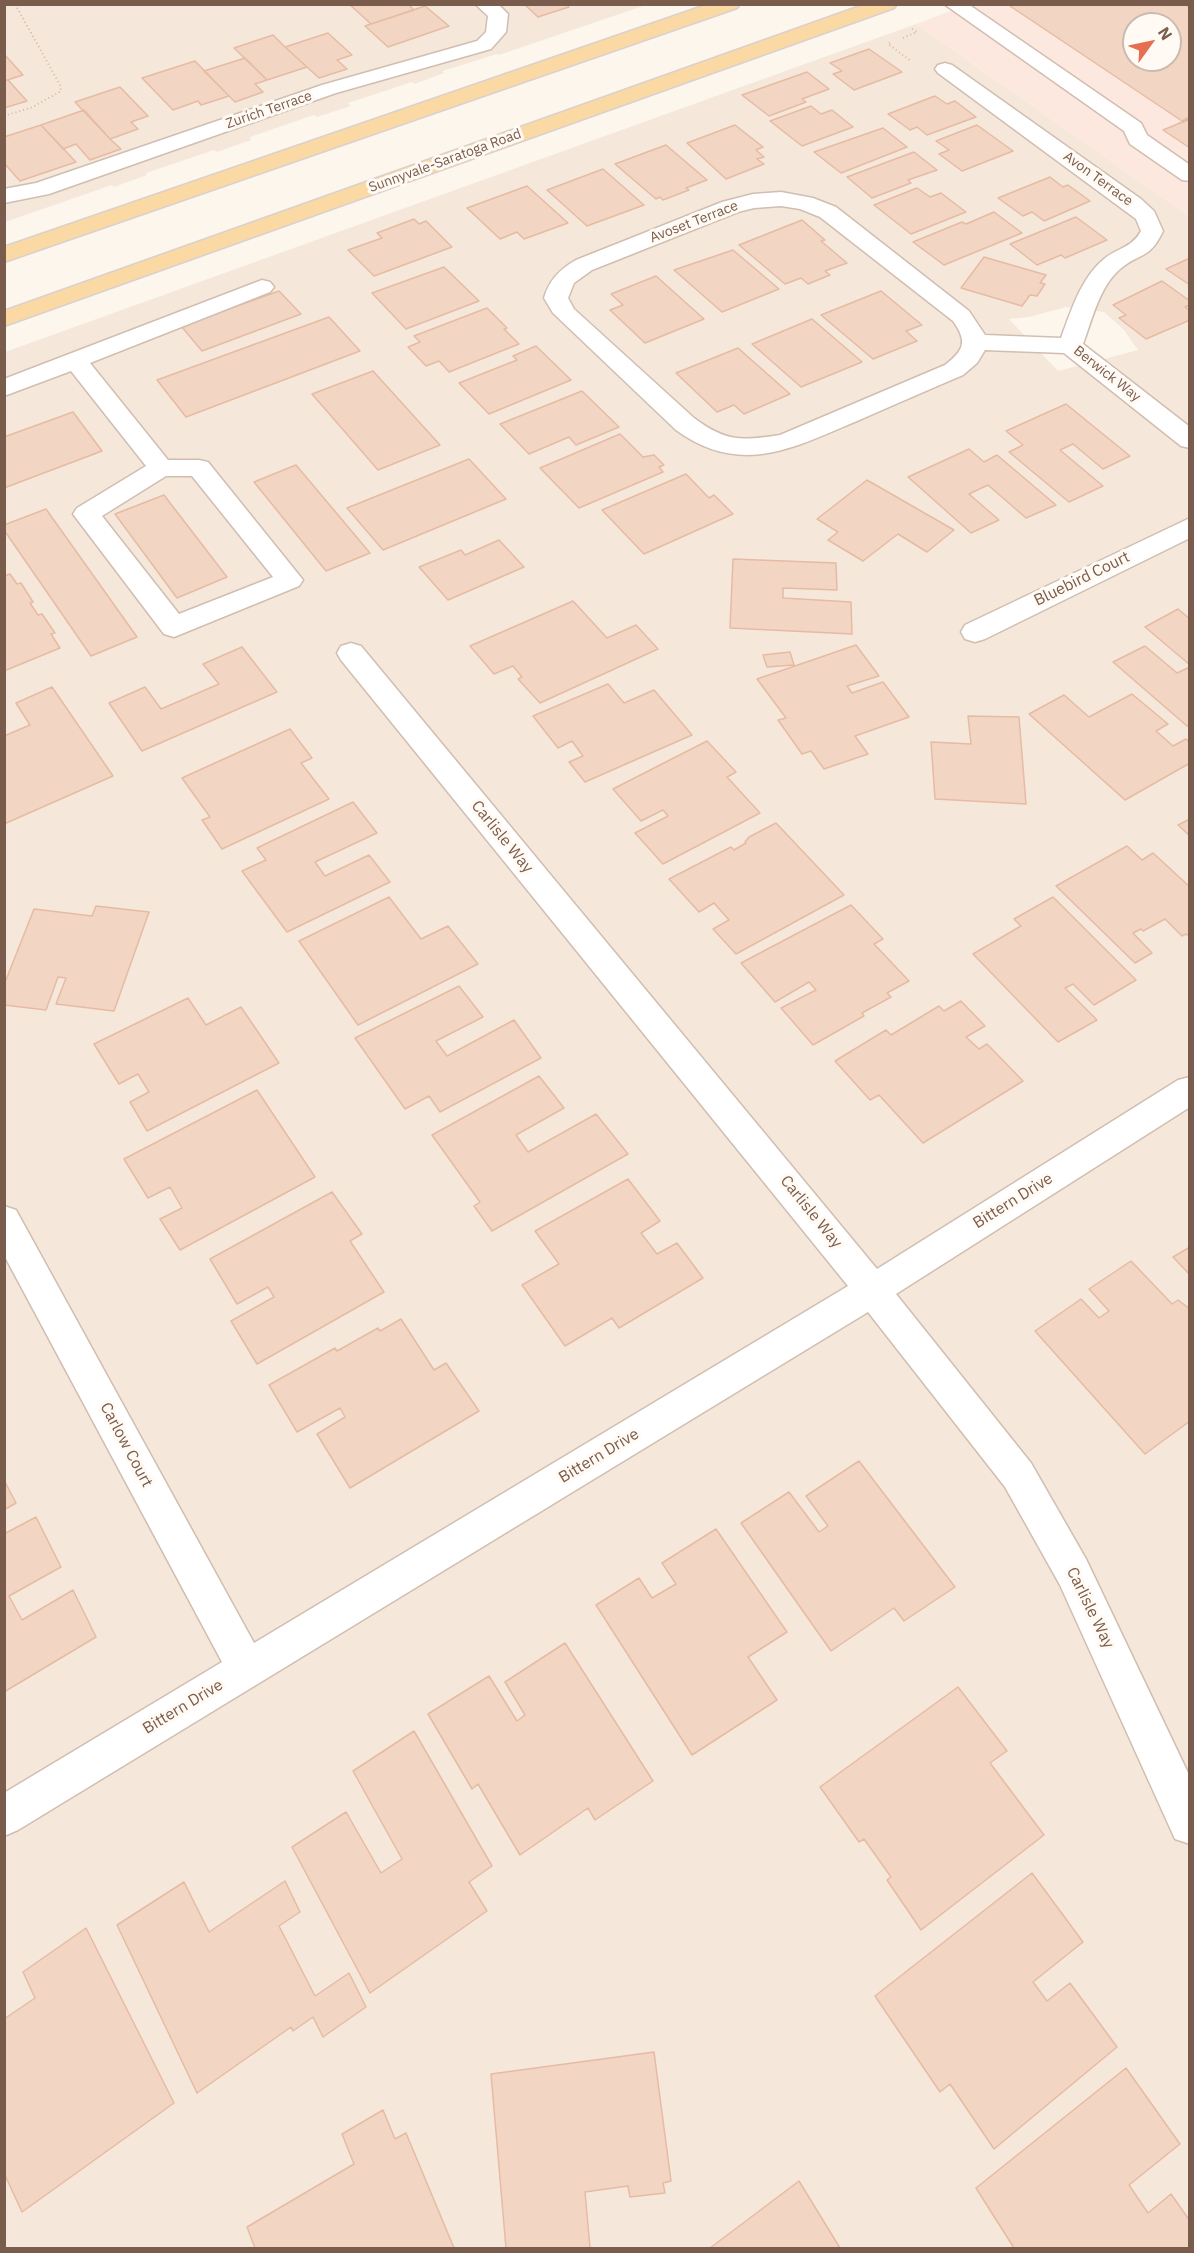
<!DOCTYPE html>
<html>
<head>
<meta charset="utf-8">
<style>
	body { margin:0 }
	#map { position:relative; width:1194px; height:2253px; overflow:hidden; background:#fdf6ec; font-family:"IBM Plex Sans",sans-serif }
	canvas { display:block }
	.frame { position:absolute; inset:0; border:6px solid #7a5c4d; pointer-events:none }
	.north { position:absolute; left:1122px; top:12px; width:60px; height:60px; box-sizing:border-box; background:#fffaf3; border:2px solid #cabbb1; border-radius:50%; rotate:57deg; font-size:16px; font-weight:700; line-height:24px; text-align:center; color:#7a5c4d }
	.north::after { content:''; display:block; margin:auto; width:21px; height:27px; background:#e76f51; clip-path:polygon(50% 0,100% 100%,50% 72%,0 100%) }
</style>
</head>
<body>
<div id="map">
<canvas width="1194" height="2253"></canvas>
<div class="frame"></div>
<div class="north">N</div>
</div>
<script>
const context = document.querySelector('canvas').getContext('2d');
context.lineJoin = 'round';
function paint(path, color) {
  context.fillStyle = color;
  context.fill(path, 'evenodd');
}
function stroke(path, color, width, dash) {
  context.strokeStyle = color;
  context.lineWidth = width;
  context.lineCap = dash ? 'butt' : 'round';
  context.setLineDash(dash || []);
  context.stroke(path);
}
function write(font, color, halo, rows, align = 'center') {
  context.font = font + ' "IBM Plex Sans",sans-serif';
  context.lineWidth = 6;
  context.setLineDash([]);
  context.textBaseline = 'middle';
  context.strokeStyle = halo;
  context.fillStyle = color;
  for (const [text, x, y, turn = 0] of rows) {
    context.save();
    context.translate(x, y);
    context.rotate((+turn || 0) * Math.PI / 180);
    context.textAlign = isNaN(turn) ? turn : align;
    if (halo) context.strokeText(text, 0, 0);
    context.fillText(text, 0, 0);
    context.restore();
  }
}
paint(new Path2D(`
	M4 5H646L499 55 497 54 443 71 444 73 414 84 412 82 348 103 351 106 317 117 314 115 250 137 251 140 217 152 214 150 146 173 147 175 114 187 112 185 5 222Z
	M916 24 1189 216V2248H5V352ZM1066 307 1104 312 1124 330 1138 350 1058 371 1009 319 1029 317Z`), '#f5e8da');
paint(new Path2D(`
	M967 5H1189V216L916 24ZM1134 24H1170V60H1134Z`), '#fde8e0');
const building = new Path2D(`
	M349 4H408L414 10 371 24Z
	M524 4H566L569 7 538 17Z
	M1015 4H1184L1190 8V117L1182 121 1010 6ZM1134 24H1170V60H1134Z
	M425 6 449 26 388 47 365 26Z
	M328 33 352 55 337 60 347 69 319 78 285 47Z
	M273 35 285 47 307 67 267 80 234 48Z
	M869 49 902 72 854 90 833 74 842 71 830 63Z
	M4 54 23 75 4 81Z
	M245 58 267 80 255 84 263 92 235 102 204 71Z
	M195 61 229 96 201 105 198 101 173 110 142 78Z
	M807 72 829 89 802 99 806 102 769 116 742 95Z
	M8 80 27 101 4 108V81Z
	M120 87 148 116 131 122 138 129 110 139 75 102Z
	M935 96 947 104 955 101 976 117 927 135 917 127 910 130 888 114Z
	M811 106 821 114 832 110 853 127 802 146 770 121Z
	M84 110 110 139 121 149 90 160 76 144 63 149 41 125Z
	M1190 119V148L1163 130Z
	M41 125 76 162 20 181 4 163V137Z
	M735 125 763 147 756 150 764 157 757 159 764 164 726 179 687 143Z
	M977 125 1013 151 962 171 939 154 949 150 936 141Z
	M883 128 907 147 841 173 814 152Z
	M666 145 707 180 686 188 689 190 663 200 660 197 656 199 615 164Z
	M914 152 937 170 908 180 911 183 872 198 847 177Z
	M603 169 644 205 587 226 547 190Z
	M1050 177 1063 187 1068 185 1090 201 1044 221 1032 212 1023 216 998 198Z
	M527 186 568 223 524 239 517 232 500 239 467 208Z
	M917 188 930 197 941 193 966 212 911 234 874 205Z
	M994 212 1022 233 944 265 913 242 962 222 966 224Z
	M1076 217 1107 240 1065 258 1061 255 1037 265 1010 244Z
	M414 219 419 224 426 221 452 247 374 276 348 250 382 238 377 233Z
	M802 220 825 240 821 241 847 263 825 271 830 275 808 284 801 278 785 284 739 245Z
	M733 250 779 289 722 312 674 270Z
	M984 257 1046 275 1040 283 1045 284 1037 296 1030 295 1022 306 961 288Z
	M1190 258V285L1166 269Z
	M444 267 479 301 406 329 372 293Z
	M656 276 704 319 645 343 610 310 623 305 611 294Z
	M1162 281 1190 301V305L1185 307 1190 311V320L1146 339 1119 318 1126 315 1113 305Z
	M279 291 301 314 202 351 181 326Z
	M881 291 922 325 906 331 917 341 873 359 821 315Z
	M487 308 507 328 504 329 519 344 449 372 439 361 426 366 408 347 420 342 414 336Z
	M329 317 360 351 186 417 157 380Z
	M812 319 862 362 801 387 752 344Z
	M536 346 571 380 489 414 459 383 517 360 513 356Z
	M738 348 790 394 744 414 734 405 717 412 676 373Z
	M373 371 440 445 378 470 312 394Z
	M582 391 619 427 576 445 569 437 529 454 500 424Z
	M1066 404 1130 456 1103 469 1073 444 1060 450 1103 486 1069 502 1009 452 1023 445 1006 431Z
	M73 412 102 451 4 488V437Z
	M620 434 643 457 654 455 664 465 659 467 663 472 579 508 540 468Z
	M969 449 984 462 997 455 1056 505 1026 518 988 485 969 494 999 520 971 533 908 477Z
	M469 459 506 499 383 550 347 508Z
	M296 465 370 553 326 571 254 482Z
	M686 474 709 498 714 495 733 514 644 554 602 510Z
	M867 480 954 530 927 552 898 534 863 561 828 540 838 532 817 519Z
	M164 495 227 577 177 598 115 514Z
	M46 509 137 637 91 656 4 530V525Z
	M499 540 524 567 448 600 419 567 461 550 465 555Z
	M733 559 836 563 837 590 783 588V598L851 602 852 634 730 628Z
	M10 574 17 584 21 583 33 602 30 603 38 615 42 614 55 633 51 634 60 648 4 671V576Z
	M573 601 607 638 636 625 658 649 540 703 518 679 522 677 513 666 494 674 470 646Z
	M1178 609 1190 619V665L1145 627Z
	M856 645 879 676 847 686 852 693 883 682 909 717 855 736 868 754 824 769 811 751 802 754 778 720 786 718 757 679Z
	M1145 646 1177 673 1190 667V725L1187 726 1113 662Z
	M242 647 277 692 142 751 109 703 145 687 161 709 219 684 203 664Z
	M790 652 794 665 767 667 763 655Z
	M608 684 624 703 654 690 692 735 585 782 569 762 583 756 572 741 558 748 533 716Z
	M52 687 113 776 4 824V736L30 725 16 703Z
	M1132 694 1168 724 1156 731 1173 746 1186 739 1190 743V763L1125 800 1029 714 1064 695 1089 717Z
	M968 716 1019 717 1026 804 935 799 931 742 971 744Z
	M290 729 312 758 301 763 329 799 222 849 202 820 210 817 182 778Z
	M707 741 736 772 727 777 760 813 663 864 635 833 668 816 663 810 641 821 613 789Z
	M353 802 377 833 315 862 325 876 369 855 390 882 287 932 242 871 266 860 257 848Z
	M1190 819V836L1178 825Z
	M776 823 844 895 736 954 713 929 729 920 714 903 699 912 669 879 731 847 734 850 746 843 745 842 749 837Z
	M1127 846 1142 860 1153 853 1190 887V937L1186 934 1182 936 1165 919 1143 931 1141 929 1133 933 1152 953 1135 963 1056 886Z
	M389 897 421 939 448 926 478 964 358 1025 299 941Z
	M1053 897 1136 980 1094 1005 1073 984 1065 988 1097 1020 1058 1042 973 954 1021 926 1014 919Z
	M851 905 883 939 874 944 909 981 887 993 891 997 862 1013 864 1016 813 1045 781 1008 816 990 809 982 775 1002 741 963Z
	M96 906 149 912 114 1011 56 1004 66 978 58 977 46 1010 4 1005V985L34 909 92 916Z
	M459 986 483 1017 436 1041 447 1056 514 1020 541 1058 440 1112 429 1096 405 1109 355 1038Z
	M188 998 206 1025 241 1007 279 1063 147 1131 130 1102 149 1092 138 1074 119 1084 94 1044Z
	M961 1001 985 1026 966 1037 979 1049 987 1044 1023 1081 923 1143 879 1095 870 1100 835 1061 886 1030 891 1035 939 1006 944 1011Z
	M539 1076 564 1108 516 1135 528 1152 596 1114 628 1154 492 1231 474 1206 480 1202 432 1135Z
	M257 1090 315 1177 180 1250 160 1219 182 1208 170 1187 148 1198 124 1159Z
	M628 1179 660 1221 641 1233 657 1254 677 1243 703 1278 619 1328 612 1318 565 1346 522 1285 559 1264 535 1231Z
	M332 1192 362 1234 350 1241 384 1292 257 1364 231 1321 274 1297 268 1287 237 1304 210 1259Z
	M1190 1247V1275L1173 1257Z
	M1131 1261 1172 1304 1178 1300 1190 1309V1421L1145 1454 1035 1331 1081 1299 1099 1318 1109 1311 1089 1289Z
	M401 1319 434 1370 446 1363 479 1411 350 1488 317 1434 345 1417 340 1408 297 1432 269 1385 335 1348 337 1351 378 1328 380 1331Z
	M859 1461 955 1587 904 1621 894 1608 831 1651 741 1523 789 1492 819 1532 828 1526 806 1496Z
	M4 1480 16 1503 4 1510Z
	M36 1517 61 1567 9 1596 22 1620 73 1590 96 1637 4 1692V1534Z
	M716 1529 787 1632 748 1657 777 1700 692 1755 596 1605 639 1578 652 1598 676 1584 662 1563Z
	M565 1643 653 1781 595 1820 588 1808 520 1855 478 1784 472 1789 428 1714 489 1676 517 1721 525 1715 505 1682Z
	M958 1687 1007 1751 990 1763 1044 1835 921 1930 887 1880 891 1877 864 1839 859 1842 820 1787Z
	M414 1731 492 1866 469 1882 487 1911 370 1993 292 1847 346 1812 381 1873 402 1859 353 1771Z
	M1032 1873 1083 1942 1033 1982 1047 2001 1070 1983 1117 2047 994 2149 950 2084 940 2092 875 1996Z
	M285 1881 300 1912 279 1926 315 1996 349 1973 366 2007 323 2037 313 2017 293 2031 291 2027 197 2093 117 1925 184 1882 209 1932Z
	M86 1928 174 2103 22 2212 4 2173V2019L35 1998 23 1972Z
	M654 2052 671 2181 663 2183 665 2193 630 2197 628 2186 585 2192 590 2248H506L491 2074Z
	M1126 2068 1180 2144 1129 2185 1148 2213 1171 2194 1190 2221V2248H1014L976 2188Z
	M383 2110 395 2139 406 2133 454 2248H255L247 2227 354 2164 342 2134Z
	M799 2181 840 2248H710Z`);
paint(building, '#f3d5c3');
stroke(building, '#e6bba3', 1.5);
const minor = new Path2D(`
	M475 4H498L508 14 506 32 491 49 336 93 49 194 4 203V189L36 183 322 85 477 41 486 32 488 16Z
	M944 4H968L1141 123 1147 135 1190 165V181L1182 180 1130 144 1124 131Z
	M945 63 952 65 1141 199 1154 211 1163 231C1149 261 1139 252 1119 270 1099 288 1092 320 1083 344L1190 427V448L1181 446 1064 353 985 350 977 363 963 375C927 390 892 406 857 421 793 448 740 477 676 430L553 313 544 298C549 280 560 269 576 260L722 202 753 194 781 192 813 198 836 207 969 311 985 335 1061 338C1071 311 1081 278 1104 259 1117 248 1132 248 1141 231L1136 219 938 73 935 69 938 65ZM781 206 800 209 820 217 953 321C968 342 964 350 945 365L780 435C742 441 726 442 694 418L574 309 568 298 574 283 592 270 738 212 754 208Z
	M262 280 270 282 274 287 270 292 90 363 168 460H199L208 462 303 580 299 586 174 637 164 634 73 514 77 508 146 466 71 371 4 396V379ZM166 476H192L273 577 179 614 102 516Z
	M1190 518V538L985 639 975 642 965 639 961 632 965 625Z
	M351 643 361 646 877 1269 1178 1080 1190 1077V1107L896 1294 1031 1463 1086 1559 1190 1777V1844L1175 1839 1060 1585 1005 1487 868 1312 18 1830 4 1836V1793L222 1662 4 1255V1206L16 1210 254 1643 848 1286 341 660 337 653 341 646Z`);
const major = new Path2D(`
	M709 4H740L737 8 4 262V247Z
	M866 4H897L894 8 4 326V311Z`);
stroke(minor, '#d1beb0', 3);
stroke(major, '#dad1cd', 3);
stroke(new Path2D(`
	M903 38 917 32 911 28
	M890 43 888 44 911 61
	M4 116 33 107 61 91 60 85 15 4
	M1179 123 1190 119`), '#d9b8a5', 2, [1, 3]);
paint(minor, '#fff');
paint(major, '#fbd9a5');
write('14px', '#7a5c4d', '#fffaf3', [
	["Zurich Terrace",269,110,-19],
	["Sunnyvale-Saratoga Road",445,161,-20],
	["Avon Terrace",1098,179,36],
	["Avoset Terrace",694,222,-21],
	["Berwick Way",1107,374,38]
]);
write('16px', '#7a5c4d', '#fffaf3', [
	["Bluebird Court",1082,579,-26],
	["Carlisle Way",502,837,51],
	["Bittern Drive",1013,1201,-32],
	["Carlisle Way",811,1212,51],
	["Carlow Court",126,1445,62],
	["Bittern Drive",599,1456,-31],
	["Carlisle Way",1090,1608,64],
	["Bittern Drive",183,1707,-31]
]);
</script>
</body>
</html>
